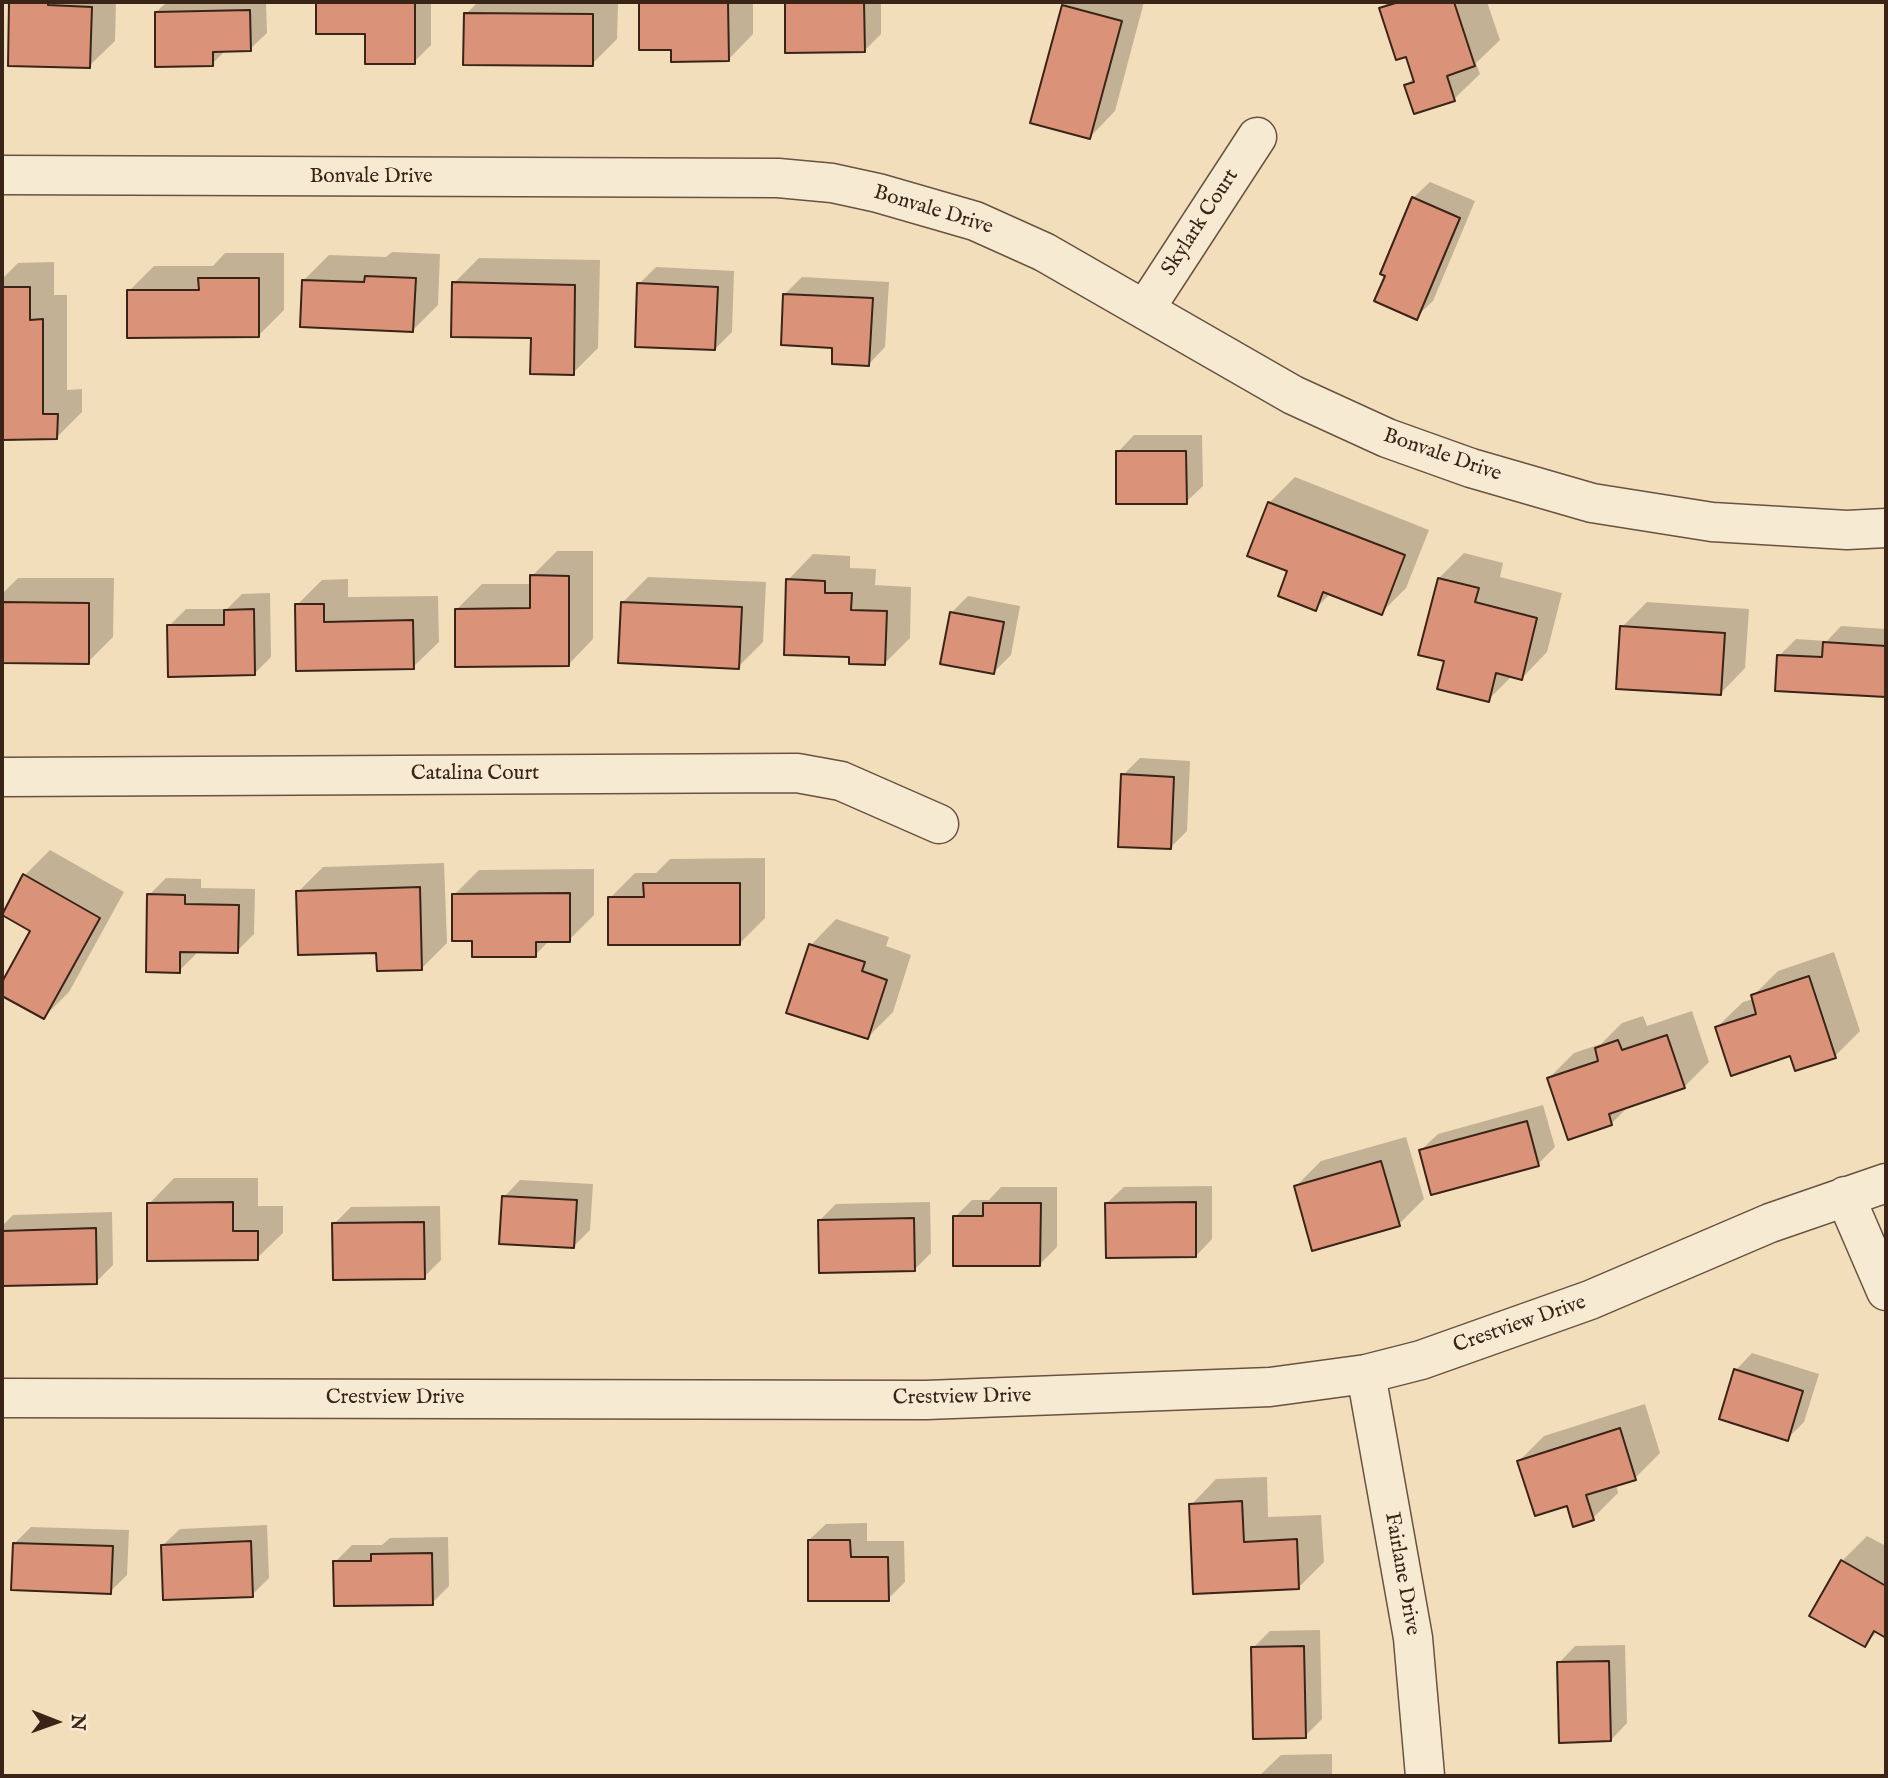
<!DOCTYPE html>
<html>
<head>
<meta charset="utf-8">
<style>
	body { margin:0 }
	#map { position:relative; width:1888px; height:1778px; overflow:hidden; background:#f3debb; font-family:"IM FELL English",serif }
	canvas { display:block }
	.frame { position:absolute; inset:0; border:4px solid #3a2418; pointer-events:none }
	.north { position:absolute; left:21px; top:1687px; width:70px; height:70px; -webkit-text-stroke:5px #f7ead3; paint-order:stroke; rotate:91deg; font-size:19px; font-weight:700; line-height:28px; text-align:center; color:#3a2418 }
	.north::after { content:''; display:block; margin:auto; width:24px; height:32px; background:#3a2418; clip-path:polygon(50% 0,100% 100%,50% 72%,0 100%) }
</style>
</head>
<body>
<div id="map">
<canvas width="1888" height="1778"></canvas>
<div class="frame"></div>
<div class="north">N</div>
</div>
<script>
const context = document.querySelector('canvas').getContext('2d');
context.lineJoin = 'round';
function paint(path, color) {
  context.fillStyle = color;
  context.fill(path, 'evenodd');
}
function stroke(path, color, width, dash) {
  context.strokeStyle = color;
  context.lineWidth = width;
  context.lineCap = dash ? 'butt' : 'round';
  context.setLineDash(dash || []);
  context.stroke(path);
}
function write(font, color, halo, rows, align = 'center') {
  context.font = font + ' "IM FELL English",serif';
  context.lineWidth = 5;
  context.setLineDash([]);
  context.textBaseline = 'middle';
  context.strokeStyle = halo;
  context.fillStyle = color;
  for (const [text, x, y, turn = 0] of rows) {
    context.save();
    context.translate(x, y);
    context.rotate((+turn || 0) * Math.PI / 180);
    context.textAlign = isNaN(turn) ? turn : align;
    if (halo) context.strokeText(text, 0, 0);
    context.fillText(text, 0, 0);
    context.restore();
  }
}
paint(new Path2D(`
	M11 2H116L115 41 89 66 10 64Z
	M167 2H266L267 33 250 49 226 50 212 64 156 12Z
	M318 2H431V45L414 62 367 32 318 33Z
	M478 2H618L617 39 592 64 466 14Z
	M640 2H753V34L728 60 672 48H641Z
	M788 2H881V34L865 50 787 3Z
	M1068 2H1144L1115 111 1090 137 1033 121 1064 5Z
	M1388 2H1487L1500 40 1476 63 1480 74 1454 99 1406 85 1414 78 1407 55 1381 9Z
	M1430 182 1475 201 1433 301 1416 317 1387 275 1413 198Z
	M392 252 440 254 438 305 412 331 303 281 329 255 386 257Z
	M225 253H284V310L259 335 129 291 154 266H213Z
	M479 258 600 260 598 348 573 373 533 337 454 283Z
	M54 262V295H67V390L82 389V412L56 438H2V279L18 263Z
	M656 267 734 271 732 332 715 349 639 284Z
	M802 277 889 282 885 347 869 364 834 346 785 294Z
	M1134 435H1202L1203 486 1186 502 1118 452Z
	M1295 477 1429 530 1406 588 1381 613 1331 593 1315 609 1289 570 1250 555 1270 502Z
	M557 551H593V639L568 665 456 610 482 584H532V576Z
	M1464 553 1503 563 1500 577 1562 593 1547 652 1522 678 1513 675 1488 700 1446 660 1439 578Z
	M813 554 850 556V568L876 569 875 585 911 587 910 638 884 664 851 655 788 580Z
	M648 577 766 582 763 642 738 667 623 602Z
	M18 578H114L113 637 88 662H2V594Z
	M348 579V597L438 596 439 642 413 667 298 669 297 605 322 580Z
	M270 593 271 657 254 674 169 626 186 609H227L242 594Z
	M968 596 1020 606 1011 655 994 672 951 613Z
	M1647 602 1749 609 1745 668 1720 694 1622 627Z
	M1841 626 1886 629V695L1777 689 1779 656 1796 639 1827 641Z
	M1140 758 1190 761 1187 831 1171 847 1123 775Z
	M50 850 124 892 69 992 44 1017 2 994V985L32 930 24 876Z
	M765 858V918L740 943 610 898 635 873H656L670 859Z
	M444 863 447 943 422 968 378 951 298 892 323 867Z
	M594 869V915L569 940H550L535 955 473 940 454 895 479 870Z
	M166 878 201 879V888L255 889 254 934 237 951H196V954L179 971 149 895Z
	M836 919 889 937 886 946 911 955 893 1012 868 1037 811 945Z
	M1834 952 1860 1031 1835 1056 1791 1054 1717 1027 1743 1002 1754 999 1753 996 1778 971Z
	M1692 1011 1709 1062 1684 1087 1629 1106 1611 1124 1549 1078 1574 1053 1601 1044 1622 1023 1643 1016 1647 1026Z
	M1543 1105 1555 1147 1538 1164 1421 1150 1438 1134Z
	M1406 1137 1424 1199 1399 1224 1296 1186 1321 1161Z
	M174 1178H258V1206H283V1233L257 1258 149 1204Z
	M520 1180 593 1184 590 1230 573 1247 504 1197Z
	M1212 1186V1239L1196 1256 1107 1203 1124 1187Z
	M1001 1187H1057V1247L1040 1264 955 1217 972 1200H989Z
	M930 1202 931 1253 914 1270 820 1220 836 1204Z
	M440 1206 441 1260 424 1277 334 1224 351 1207Z
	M112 1212 113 1265 96 1282 2 1284V1226L13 1215Z
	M1752 1353 1819 1374 1804 1422 1787 1439 1736 1370Z
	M1645 1404 1660 1453 1635 1478 1616 1484 1618 1493 1593 1518 1568 1504 1519 1461 1544 1436Z
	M1267 1477 1268 1517 1321 1515 1324 1562 1299 1587 1191 1505 1216 1479Z
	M867 1523V1541H904L905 1582 888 1599 809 1540 826 1524Z
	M267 1525 269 1578 252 1595 163 1545 180 1529Z
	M31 1527 129 1530 127 1575 110 1592 14 1544Z
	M1867 1536 1886 1546V1636L1878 1631 1864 1645 1842 1561Z
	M448 1537 449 1586 432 1603 335 1562 352 1545H382L390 1538Z
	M1320 1630 1322 1719 1305 1736 1253 1648 1270 1631Z
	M1625 1645 1627 1723 1611 1740 1559 1663 1575 1646Z
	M1332 1754V1776H1259L1281 1755Z`), '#0003');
const building = new Path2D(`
	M9 2H48V5L92 7 90 68 8 66Z
	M316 2H415V64H365V34H316Z
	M639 2H728L729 61 671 62V50H639Z
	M785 2H864L865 52 785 53Z
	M1399 2H1454L1475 66 1447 76 1455 101 1414 114 1404 85 1414 82 1406 57 1396 60 1379 8Z
	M1062 5 1122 21 1090 139 1030 123Z
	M250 10 251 51 213 52V66L155 67V12Z
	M464 13 593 14V66L463 65Z
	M1412 197 1460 218 1417 320 1374 301 1385 276 1380 274Z
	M365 276 416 278 413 332 300 327 302 280 364 282Z
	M198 278H259V337L127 338V290H199Z
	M452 282 575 285 574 375 530 374 531 338 451 337Z
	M637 283 718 287 715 350 635 347Z
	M2 287H30V320L43 319V414H58L57 439 2 440Z
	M783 294 873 298 869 366 832 364V348L781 345Z
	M1116 451H1186L1187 504H1116Z
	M1268 502 1405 555 1382 615 1323 592 1316 611 1278 596 1287 571 1247 556Z
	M530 575 569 576V666L455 667V609L530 608Z
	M1438 578 1479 588 1475 602 1537 618 1522 680 1496 673 1489 702 1437 689 1444 661 1418 655Z
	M786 579 825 581V593H852L851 610 887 611 885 665 849 664V657L784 655Z
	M2 602 89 603V664L2 663Z
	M621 602 742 607 739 669 618 663Z
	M295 604H324V622L413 620 414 669 296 671Z
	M254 609 255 675 168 677 167 625H224V610Z
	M950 612 1004 622 994 674 940 664Z
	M1620 626 1725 633 1721 695 1616 689Z
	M1823 642 1886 646V697L1775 691 1777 655 1822 657Z
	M1121 774 1174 777 1171 849 1118 847Z
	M23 874 100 918 44 1019 2 996V982L30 931 2 915Z
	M643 883H740V945H608V897H644Z
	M420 887 422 970 377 971 376 953 298 955 296 891Z
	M570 893V942H536V957H472V941H452V894Z
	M147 894 185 895V904L239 905 238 953 180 952V973L146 972Z
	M809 944 865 962 862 971 887 980 868 1039 786 1013Z
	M1809 976 1836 1058 1795 1071 1790 1056 1731 1076 1715 1027 1756 1014 1751 995Z
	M1667 1035 1685 1088 1609 1114 1612 1125 1568 1140 1547 1078 1598 1061 1595 1048 1618 1040 1622 1050Z
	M1527 1121 1539 1166 1431 1195 1419 1150Z
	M1381 1161 1400 1226 1312 1251 1294 1186Z
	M502 1196 577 1200 574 1248 499 1244Z
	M233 1202V1231H258V1260L147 1261V1203Z
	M1196 1202V1257L1106 1258 1105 1203Z
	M983 1203H1041L1040 1266H953V1216H983Z
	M914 1218 915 1271 819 1273 818 1220Z
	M424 1222 425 1279 333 1280 332 1223Z
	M96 1228 97 1284 2 1286V1231Z
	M1734 1369 1803 1391 1788 1441 1719 1419Z
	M1620 1428 1636 1480 1586 1495 1594 1520 1573 1527 1567 1506 1535 1516 1517 1461Z
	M1242 1501 1244 1542 1297 1539 1299 1589 1193 1594 1189 1504Z
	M808 1540H850L851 1557H888L889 1601H808Z
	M251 1541 253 1597 163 1600 161 1545Z
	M13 1543 113 1546 111 1594 11 1590Z
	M432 1553 433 1605 334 1606 333 1561H371V1554Z
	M1841 1560 1886 1586V1638L1874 1631 1865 1647 1809 1616Z
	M1304 1646 1306 1738 1253 1739 1251 1647Z
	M1609 1661 1611 1741 1559 1743 1557 1662Z`);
paint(building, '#da9278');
stroke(building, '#3a2418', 2);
const minor = new Path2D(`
	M2 175 778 178 832 183 878 193 975 221 1044 252 1293 395 1387 438 1471 468 1592 503 1712 522 1847 530 1886 528
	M1145 309 1257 137
	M2 777 797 773 841 781 939 824
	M1845 1196 1886 1291
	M1366 1374 1413 1638 1425 1776
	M2 1398 926 1400 1270 1387 1366 1374 1421 1360 1590 1300 1770 1223 1886 1183`);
stroke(minor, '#685241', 41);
stroke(minor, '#f7ead3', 38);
write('21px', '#3a2418', '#f7ead3', [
	["Bonvale Drive",371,178],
	["Bonvale Drive",933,211,17],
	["Skylark Court",1201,223,-57],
	["Bonvale Drive",1442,456,19],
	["Catalina Court",475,775],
	["Crestview Drive",1520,1325,-19],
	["Crestview Drive",962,1398,-1],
	["Crestview Drive",395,1399],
	["Fairlane Drive",1401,1574,80]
]);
</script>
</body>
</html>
